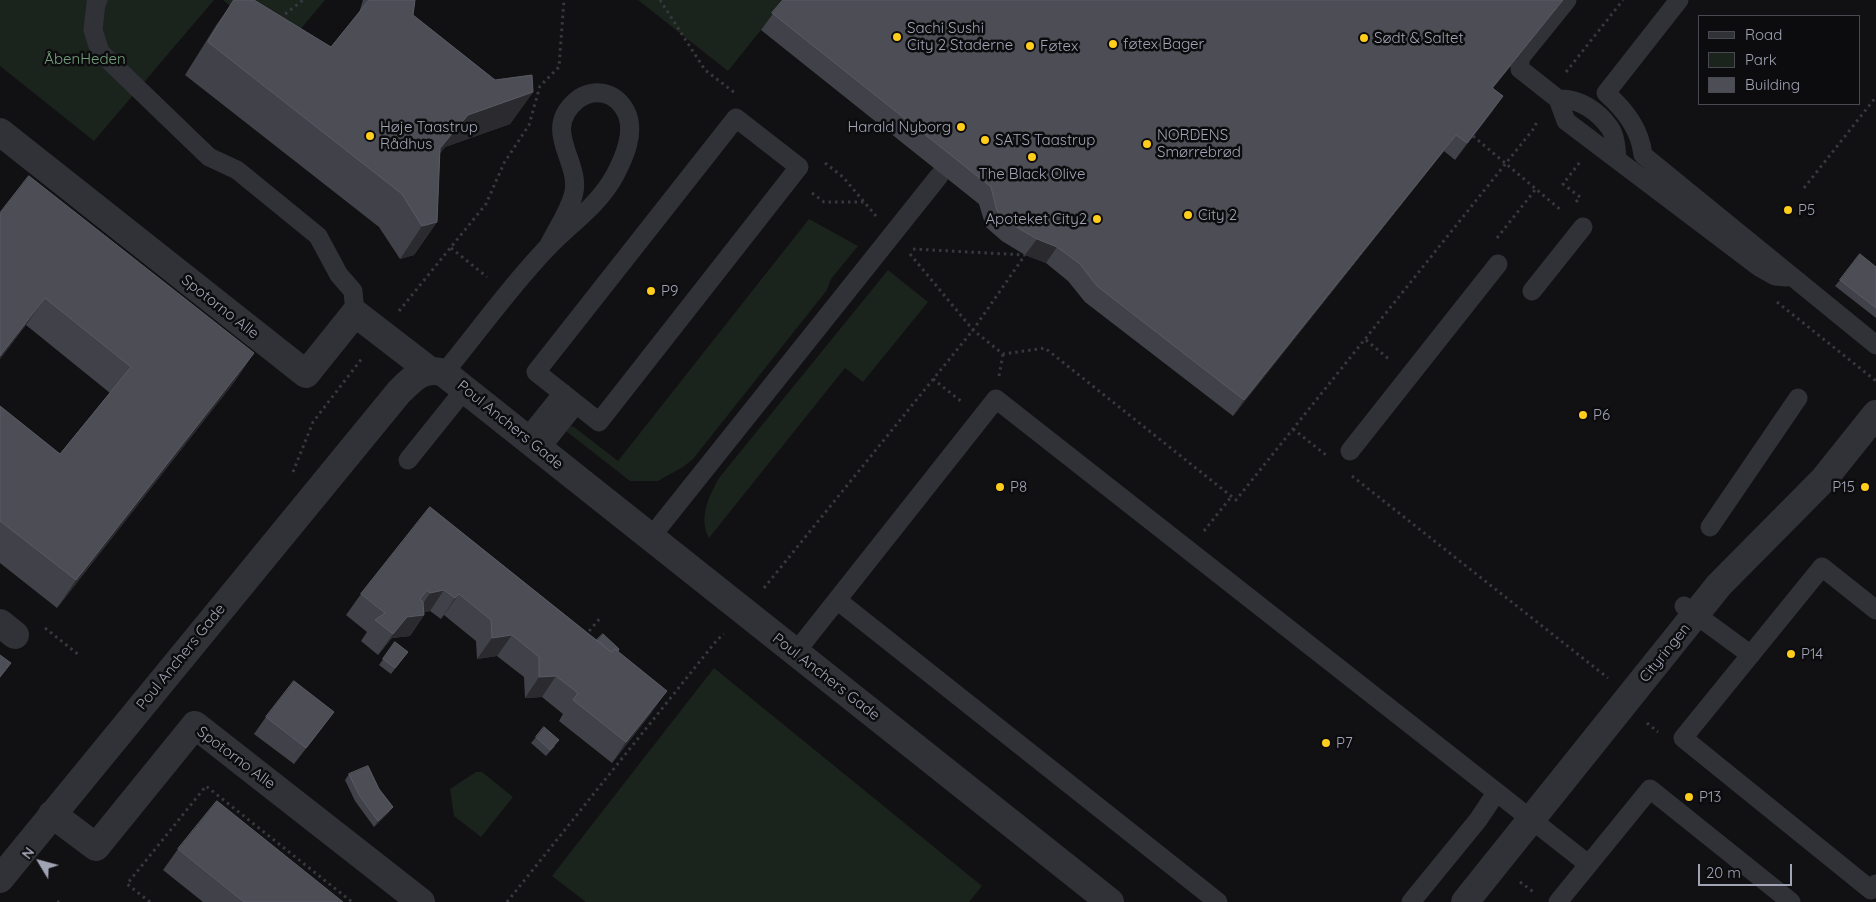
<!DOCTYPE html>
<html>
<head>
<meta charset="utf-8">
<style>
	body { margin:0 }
	#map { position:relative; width:1876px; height:902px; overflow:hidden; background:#111113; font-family:Quicksand,sans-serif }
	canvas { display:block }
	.legend { position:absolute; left:1698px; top:15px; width:162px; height:90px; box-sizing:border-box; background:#0c0c0e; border:1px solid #484951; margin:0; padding:6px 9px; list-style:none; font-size:15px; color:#a1a4b5 }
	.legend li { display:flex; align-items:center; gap:10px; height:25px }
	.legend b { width:25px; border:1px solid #484951 }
	.north { position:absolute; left:15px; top:837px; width:50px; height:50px; -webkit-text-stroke:4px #0c0c0e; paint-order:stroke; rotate:307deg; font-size:14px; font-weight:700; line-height:20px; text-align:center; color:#a1a4b5 }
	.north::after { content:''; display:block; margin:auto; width:18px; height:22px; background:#a1a4b5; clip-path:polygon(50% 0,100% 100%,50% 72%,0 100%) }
	.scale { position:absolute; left:1698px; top:864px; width:94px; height:22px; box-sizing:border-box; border:2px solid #a1a4b5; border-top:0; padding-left:6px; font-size:15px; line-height:18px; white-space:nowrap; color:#a1a4b5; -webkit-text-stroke:4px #0c0c0e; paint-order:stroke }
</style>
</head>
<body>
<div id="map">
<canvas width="1876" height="902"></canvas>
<ul class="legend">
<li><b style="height:6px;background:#313238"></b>Road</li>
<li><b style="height:14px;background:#1b231d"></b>Park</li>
<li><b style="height:14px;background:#4c4d55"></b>Building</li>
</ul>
<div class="north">N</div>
<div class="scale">20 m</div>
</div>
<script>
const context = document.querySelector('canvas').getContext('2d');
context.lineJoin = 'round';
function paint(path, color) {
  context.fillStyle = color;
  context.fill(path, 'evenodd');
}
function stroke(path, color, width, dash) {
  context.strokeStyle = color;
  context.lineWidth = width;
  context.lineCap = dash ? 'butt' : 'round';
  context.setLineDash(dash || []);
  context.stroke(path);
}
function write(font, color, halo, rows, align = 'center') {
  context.font = font + ' Quicksand,sans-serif';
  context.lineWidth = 5;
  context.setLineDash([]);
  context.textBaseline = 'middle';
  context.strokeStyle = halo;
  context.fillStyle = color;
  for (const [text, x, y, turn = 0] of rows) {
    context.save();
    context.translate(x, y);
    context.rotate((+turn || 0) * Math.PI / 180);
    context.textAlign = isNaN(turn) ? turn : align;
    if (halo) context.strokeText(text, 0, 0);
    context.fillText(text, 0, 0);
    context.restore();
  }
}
paint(new Path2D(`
	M0 0H214L94 141 0 66Z
	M223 0H325L283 50Z
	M638 0H785L728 71Z
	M809 219 858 246 831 279 827 290 693 459 683 467 658 481H630L566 431 571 426 574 427 618 461Z
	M888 270 928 302 863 382 845 368 709 538C698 518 709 496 719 478Z
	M714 668 982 886 969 902H586L552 876Z
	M476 772H482L513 797 481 837 454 816 450 789Z`), '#1b231d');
stroke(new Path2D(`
	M660 0 705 70 735 93
	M280 18 303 0
	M1566 72 1623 0
	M1473 136 1562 211
	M825 163 843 177 876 216
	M1804 188 1876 97
	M812 193 824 202H865
	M1576 202 1580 197 1563 184 1580 162
	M1497 238 1535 190
	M451 248 487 277
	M913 249 1025 255
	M910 254 973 330 1003 354 1045 348 1236 500 1535 127 1537 120
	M1777 302 1876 381
	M399 311 486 204 504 163 529 125 540 86 559 67 564 0
	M1366 340 1390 360
	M999 376 1003 354
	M933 379 962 402
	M1293 429 1326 455
	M293 472 313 422 363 357
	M1352 476 1608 678
	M1204 531 1231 497
	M764 588 973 330 1025 255
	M45 628 79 655
	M585 636 601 617
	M1647 723 1658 732
	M1520 882 1535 893
	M57 902H60
	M150 902 127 884 206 786 352 902
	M507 902 717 640 724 634`), '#37393f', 3, [2.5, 4]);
stroke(new Path2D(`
	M98 0 96 3 93 30 100 52 209 157 237 170 318 236 339 275 353 291 355 313
	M1567 0 1520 58V69L1558 99 1566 121 1759 267 1775 276 1786 277
	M1679 0 1606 93C1625 110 1640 129 1643 155L1876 345
	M1558 99C1579 98 1598 111 1610 128 1616 137 1616 149 1617 159
	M736 118 799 167 599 422 536 372Z
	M1532 291 1583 227
	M444 373C478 332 511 285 548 247 570 224 599 205 615 175 624 158 635 134 627 114 623 105 616 97 606 94 596 91 585 94 577 100 541 130 580 160 574 192 570 211 556 230 548 247
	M526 439 563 393
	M540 449 576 404
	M1350 451 1498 264
	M408 460 465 389
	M1710 527 1798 398
	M651 537 939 176
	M837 600 1218 902
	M1684 606 1751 655
	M1876 610 1822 567 1683 738 1871 890 1876 884
	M795 653 996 399 1588 864
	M1411 902 1478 820 1496 793
	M1558 902 1650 789 1791 902`), '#313238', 19);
stroke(new Path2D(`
	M0 132 306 374 355 313 429 370
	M0 623 15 635
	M52 814 96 847 195 725 421 902
	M0 879 399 392C413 378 424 366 444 373L1110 902
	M1465 902 1719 585 1824 479 1876 414`), '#313238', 28);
paint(new Path2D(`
	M234 0H254L331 47 359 13 363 0H415L413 15 495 80 533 92 510 124 445 147 440 153 437 222 414 255 400 259 379 227 185 75 217 24Z
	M783 0H1564L1493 88 1503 96 1491 113 1455 160 1444 151 1233 416 1085 302 1068 281 1046 263 1025 255 1002 241 986 227 979 204 761 30Z
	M0 213 254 353 235 381 57 608 0 563V406L60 454 110 393 26 325 0 359Z
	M1876 267V318L1835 286 1840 280Z
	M430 507 597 640 618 651 652 712 612 763 559 721 563 714 542 697 525 698 524 677 497 656 477 659 476 641 444 615 441 619 430 611 424 612V615L410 636 392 638 378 655 361 641 367 632 346 615 361 594Z
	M395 642 408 652 391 674 379 665Z
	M266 717 322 728 294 764 254 734Z
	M536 737 555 746 546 756 531 743Z
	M349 774 379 789 393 807 388 813 374 827 355 801 345 780Z
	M178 849 343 902H203L163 870Z`), '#414249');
paint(new Path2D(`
	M1563 0H1564L1480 104 1492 88Z
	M533 92 510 124 445 147 418 181 440 148 468 115Z
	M1503 96 1491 113 1455 160 1467 143Z
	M1456 135 1444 151 1233 416 1244 400Z
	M437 222 414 255 400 259 422 226Z
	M1037 239 1057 247 1046 263 1025 255Z
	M45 298 26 325 0 359V356Z
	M254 353 235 381 57 608 76 580Z
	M427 590 412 611 424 615 410 636 392 638 378 655 393 634Z
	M444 590 430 611 416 614 430 593Z
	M459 594 444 615 441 619 455 598Z
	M512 635 497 656 477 659 492 638Z
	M556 676 542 697 525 698 539 677Z
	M667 691 652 712 612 763 626 742Z
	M334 712 322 728 294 764 306 748Z
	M393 807 388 813 374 827 378 821Z`), '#2a2a2f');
const building = new Path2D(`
	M234 0H254L331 47 369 0H415L413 15 495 80 532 75 533 92 468 115 440 148 437 222 422 226 402 194 208 42Z
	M783 0H1563L1492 88 1503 96 1467 143 1456 135 1244 400 1097 286 1080 264 1057 247 1037 239 1013 225 997 211 991 187 772 13Z
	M29 176 254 353 76 580 0 521V406L60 454 131 367 45 298 0 356V213Z
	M1860 254 1876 267V308L1840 280Z
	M430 507 611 652 615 649 667 691 626 742 573 700 578 693 556 676 539 677V657L512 635 492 638 491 620 459 594 455 598 444 590 430 593 427 590 420 599 423 602 424 615 407 617 393 634 375 620 385 613 361 594Z
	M603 634 619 649 618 651 615 649 611 652 597 640Z
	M395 642 408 652 395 668 383 659Z
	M0 655 11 663 0 677Z
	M294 681 334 712 306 748 266 717Z
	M544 727 559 740 550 750 536 737Z
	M368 766 379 789 393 807 378 821 359 795 349 774Z
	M217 801 343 902H244L178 849Z`);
paint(building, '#4c4d55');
stroke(building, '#595a64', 1);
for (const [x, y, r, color] of [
	[897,37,5,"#ffcd1c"],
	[1364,38,5,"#ffcd1c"],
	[1113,44,5,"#ffcd1c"],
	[1030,46,5,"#ffcd1c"],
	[961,127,5,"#ffcd1c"],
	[370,136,5,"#ffcd1c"],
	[985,140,5,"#ffcd1c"],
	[1147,144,5,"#ffcd1c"],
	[1032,157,5,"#ffcd1c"],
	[1788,210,5,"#ffcd1c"],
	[1188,215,5,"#ffcd1c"],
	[1097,219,5,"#ffcd1c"],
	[651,291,5,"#ffcd1c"],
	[1583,415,5,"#ffcd1c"],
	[1000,487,5,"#ffcd1c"],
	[1865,487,5,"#ffcd1c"],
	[1791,654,5,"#ffcd1c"],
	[1326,743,5,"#ffcd1c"],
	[1689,797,5,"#ffcd1c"]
]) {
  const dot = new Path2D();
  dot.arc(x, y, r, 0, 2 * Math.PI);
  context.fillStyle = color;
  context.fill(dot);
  stroke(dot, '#0c0c0e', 2);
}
write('15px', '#a1a4b5', '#0c0c0e', [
	["Sachi Sushi",907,28],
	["City 2 Staderne",907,45],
	["Sødt & Saltet",1374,38],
	["føtex Bager",1123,44],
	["Føtex",1040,46],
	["Høje Taastrup",380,127],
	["Rådhus",380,144],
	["Harald Nyborg",951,127,"right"],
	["NORDENS",1157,135],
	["Smørrebrød",1157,152],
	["SATS Taastrup",995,140],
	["The Black Olive",1032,174,"center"],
	["P5",1798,210],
	["City 2",1198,215],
	["Apoteket City2",1087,219,"right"],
	["P9",661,291],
	["P6",1593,415],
	["P8",1010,487],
	["P15",1855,487,"right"],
	["P14",1801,654],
	["P7",1336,743],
	["P13",1699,797]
], 'left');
write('15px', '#75a27d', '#0c0c0e', [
	["ÅbenHeden",85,59]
]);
write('15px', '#a1a4b5', '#0c0c0e', [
	["Spotorno Alle",220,307,38],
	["Poul Anchers Gade",510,425,39],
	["Cityringen",1665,653,-51],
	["Poul Anchers Gade",181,657,-51],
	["Poul Anchers Gade",826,677,38],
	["Spotorno Alle",236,758,37]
]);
</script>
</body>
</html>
